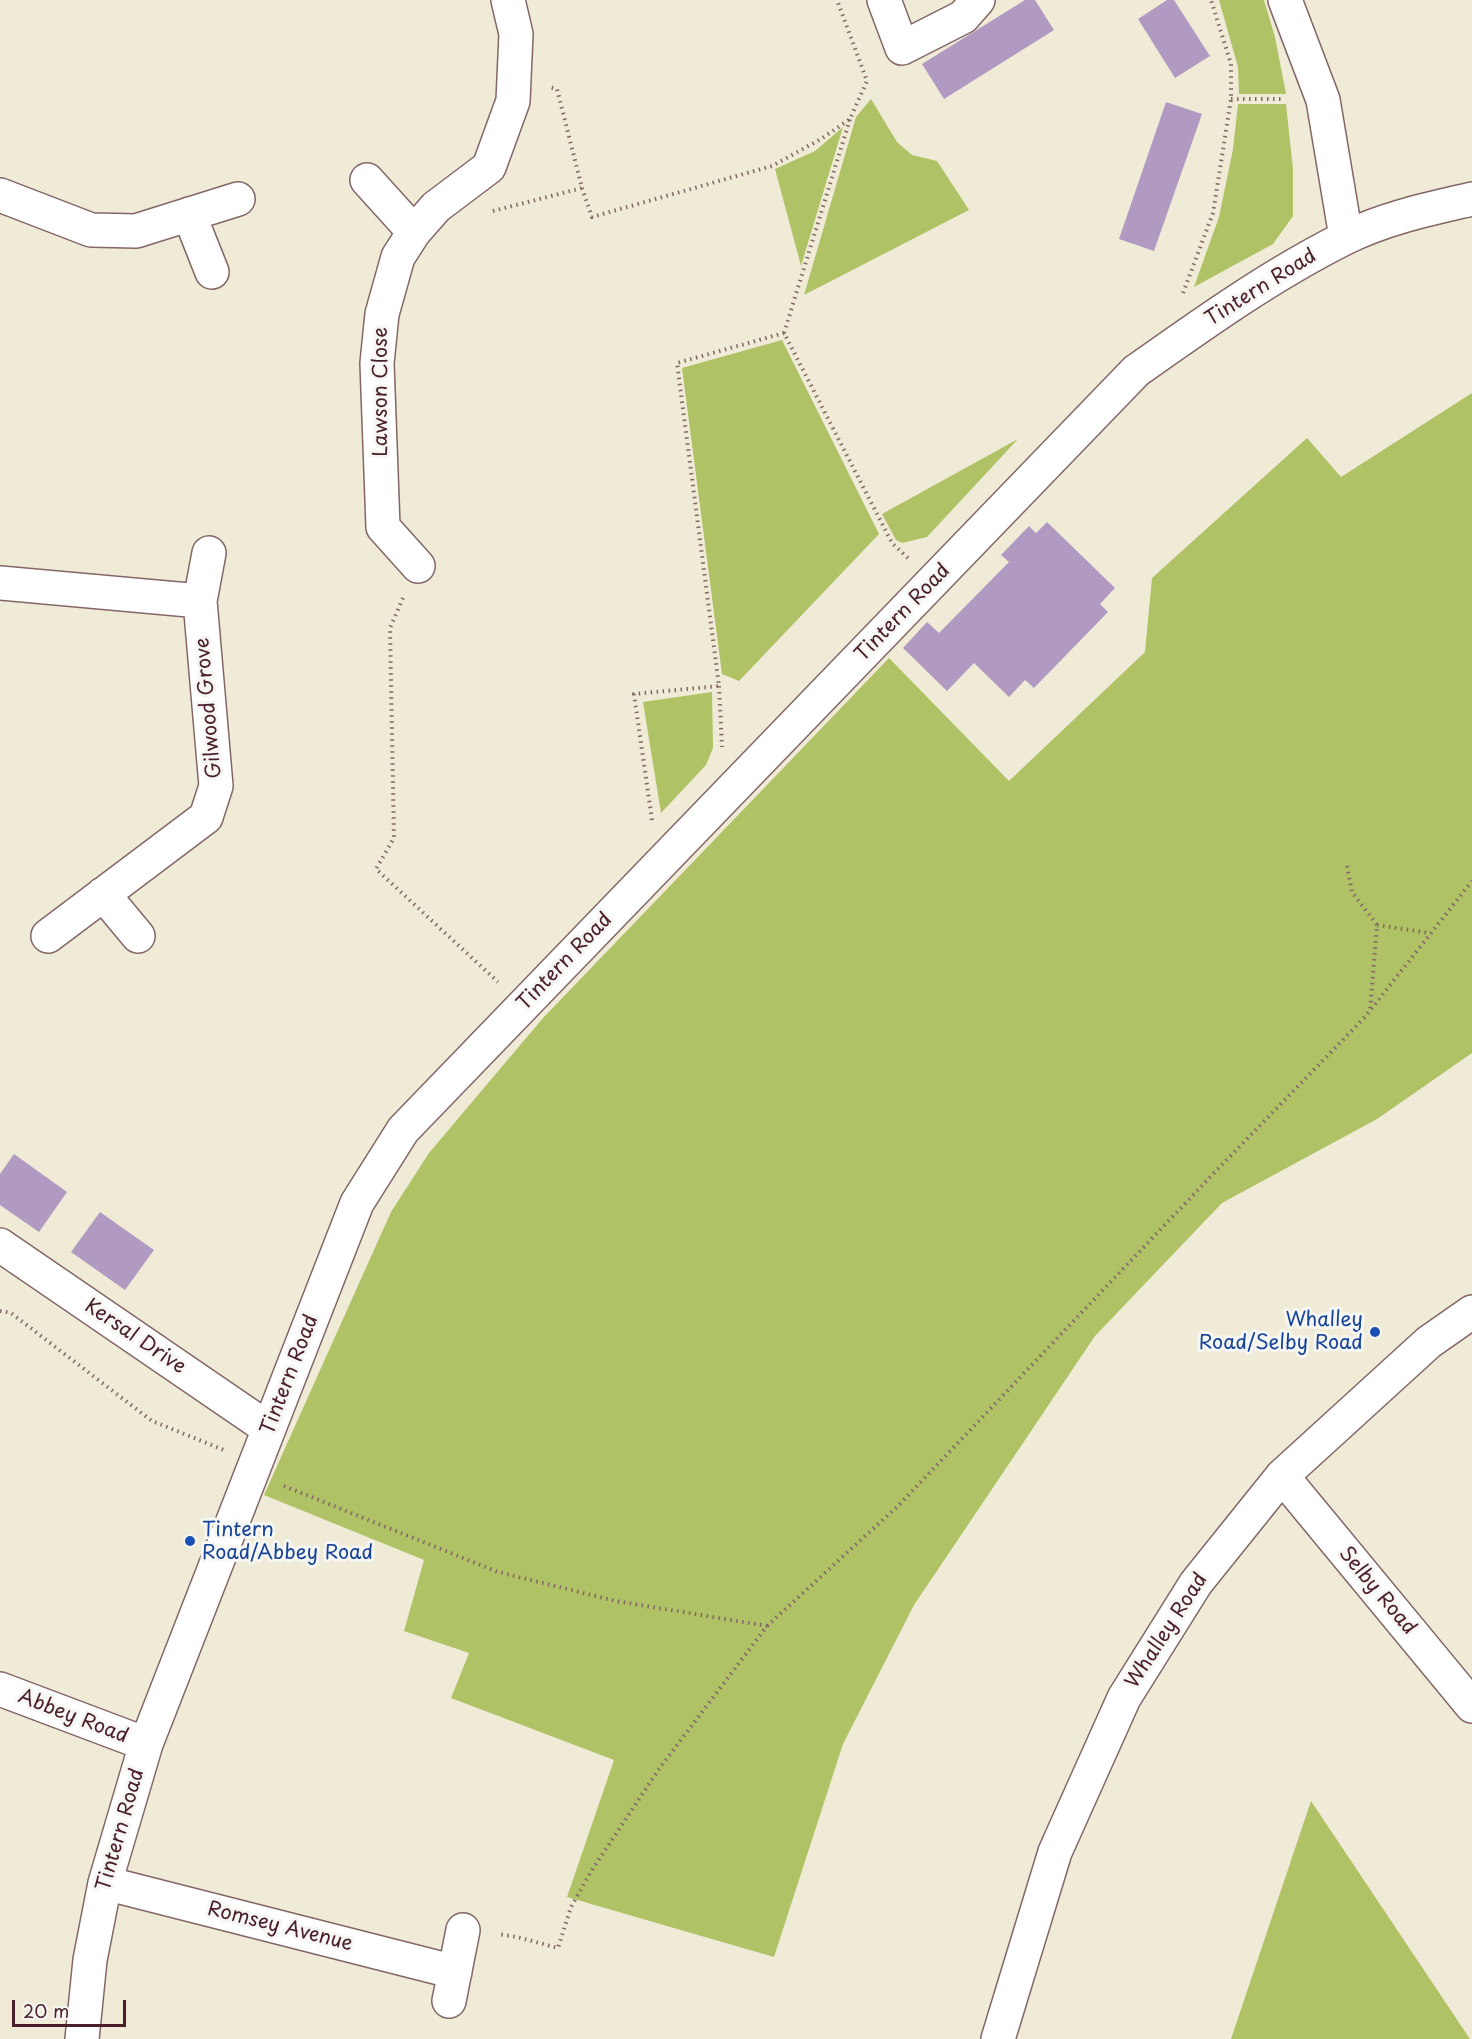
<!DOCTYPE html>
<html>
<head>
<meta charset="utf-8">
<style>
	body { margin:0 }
	#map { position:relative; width:1472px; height:2039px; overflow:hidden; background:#efebd6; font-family:"Playpen Sans",sans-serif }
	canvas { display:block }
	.scale { position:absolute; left:12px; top:2000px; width:114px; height:27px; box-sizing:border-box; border:3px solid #4a1f2b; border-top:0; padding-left:8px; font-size:18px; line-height:21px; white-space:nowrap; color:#4a1f2b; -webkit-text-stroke:4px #f6f6f2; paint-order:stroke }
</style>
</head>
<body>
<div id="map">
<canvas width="1472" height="2039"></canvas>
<div class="scale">20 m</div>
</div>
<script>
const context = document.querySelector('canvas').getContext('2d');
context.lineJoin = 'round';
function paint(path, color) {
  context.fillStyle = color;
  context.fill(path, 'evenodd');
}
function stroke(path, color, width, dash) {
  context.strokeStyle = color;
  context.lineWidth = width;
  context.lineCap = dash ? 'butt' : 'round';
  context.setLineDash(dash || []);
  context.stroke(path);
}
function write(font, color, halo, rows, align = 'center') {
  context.font = font + ' "Playpen Sans",sans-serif';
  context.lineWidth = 6;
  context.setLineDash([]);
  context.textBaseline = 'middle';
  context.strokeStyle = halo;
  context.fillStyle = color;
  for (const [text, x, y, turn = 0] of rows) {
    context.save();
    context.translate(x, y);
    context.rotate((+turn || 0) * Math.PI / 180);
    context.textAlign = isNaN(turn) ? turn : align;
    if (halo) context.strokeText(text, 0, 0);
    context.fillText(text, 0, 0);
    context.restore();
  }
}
paint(new Path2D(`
	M1219 0H1264L1275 37 1286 94H1239L1238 67Z
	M871 99 897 142 912 155 937 161 969 210 804 295 856 117Z
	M1238 104H1286L1293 169V216L1273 244 1194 287 1219 217 1233 149Z
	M843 127 801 266 775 169 815 151Z
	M782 340 879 534 739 681 722 674 682 368Z
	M1472 393V1053L1377 1119 1222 1203 1095 1336 914 1605 843 1744 774 1957 567 1897 614 1760 451 1698 469 1653 404 1631 424 1560 264 1495 391 1212 429 1153 543 1018 889 658 1009 781 1145 652 1152 578 1307 438 1341 477Z
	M1018 439 927 537 902 543 896 540 882 514Z
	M712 692 713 748 706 765 661 813 643 702Z
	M1311 1801 1470 2039H1231Z`), '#b0c266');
paint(new Path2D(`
	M1025 0H1035L1054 30 944 99 922 64Z
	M1167 0H1174L1210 56 1175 78 1138 19Z
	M1166 102 1202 114 1154 251 1119 239Z
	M1047 522 1115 588 1100 604 1108 612 1034 688 1025 680 1009 697 974 663 947 691 903 648 927 622 939 633 1009 562 1001 555 1029 526 1036 533Z
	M14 1154 67 1192 39 1232 0 1205V1174Z
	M100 1212 154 1250 125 1290 71 1252Z`), '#b19ac2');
const minor = new Path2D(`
	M884 0 902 48 963 17 978 0
	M1285 0 1323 100 1346 237
	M367 180 414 232
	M0 195 91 230 136 231 238 199
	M189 214 212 272
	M418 566 383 527 377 363 382 314 398 257 414 232 436 207 489 167 513 101 516 34 508 0
	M0 583 200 601 216 786 206 817 48 936
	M200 601 209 553
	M103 894 138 936
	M0 1245 269 1429
	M1282 1476 1472 1706
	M0 1689 146 1744
	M105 1883 455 1972
	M449 2001 463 1930
	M82 2039 90 1960 105 1883 146 1744 357 1203 403 1130 1136 371C1204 323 1271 275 1345 238 1385 218 1429 209 1472 199
	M998 2039 1055 1852 1124 1698 1196 1583 1282 1476 1429 1342 1472 1312`);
stroke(minor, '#846667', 36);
stroke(new Path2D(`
	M1231 99H1285
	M582 188 592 217 772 166 821 139 850 119 867 81 837 0
	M493 211 582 188 557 89 549 87
	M1183 293 1213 213 1231 99V64L1211 0
	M784 333 850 119
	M403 598 390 628 394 838 376 869 498 982
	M719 686 722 747
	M652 820 634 694 719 686 677 363 784 333 892 543 908 558
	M1347 866 1352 892 1377 925 1370 1011
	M1377 925 1430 933
	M0 1311 11 1313 152 1421 224 1450
	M284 1486 498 1572 616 1601 767 1626 659 1769 590 1873 571 1907 558 1948 517 1937 498 1934
	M767 1626 898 1506 1215 1172 1365 1017 1472 881`), '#846667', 4, [1.5, 4.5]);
stroke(minor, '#fff', 33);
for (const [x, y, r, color] of [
	[1375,1332,6,"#1a4fb4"],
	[190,1541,6,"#1a4fb4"]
]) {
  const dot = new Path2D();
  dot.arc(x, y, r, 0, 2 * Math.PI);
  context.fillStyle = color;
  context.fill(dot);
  stroke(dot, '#f6f6f2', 2);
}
write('20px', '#4a1f2b', '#f6f6f2', [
	["Tintern Road",1261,288,-32],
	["Lawson Close",381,392,-90],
	["Tintern Road",903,613,-46],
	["Gilwood Grove",209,708,-95],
	["Tintern Road",565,962,-46],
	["Kersal Drive",135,1337,34],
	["Tintern Road",290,1375,-69],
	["Selby Road",1377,1591,50],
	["Whalley Road",1167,1631,-57],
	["Abbey Road",73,1717,21],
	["Tintern Road",121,1830,-74],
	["Romsey Avenue",280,1927,14]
]);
write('20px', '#164399', '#f6f6f2', [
	["Whalley",1363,1320],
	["Road/Selby Road",1363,1343],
	["Tintern",202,1530,"left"],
	["Road/Abbey Road",202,1553,"left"]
], 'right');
</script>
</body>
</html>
